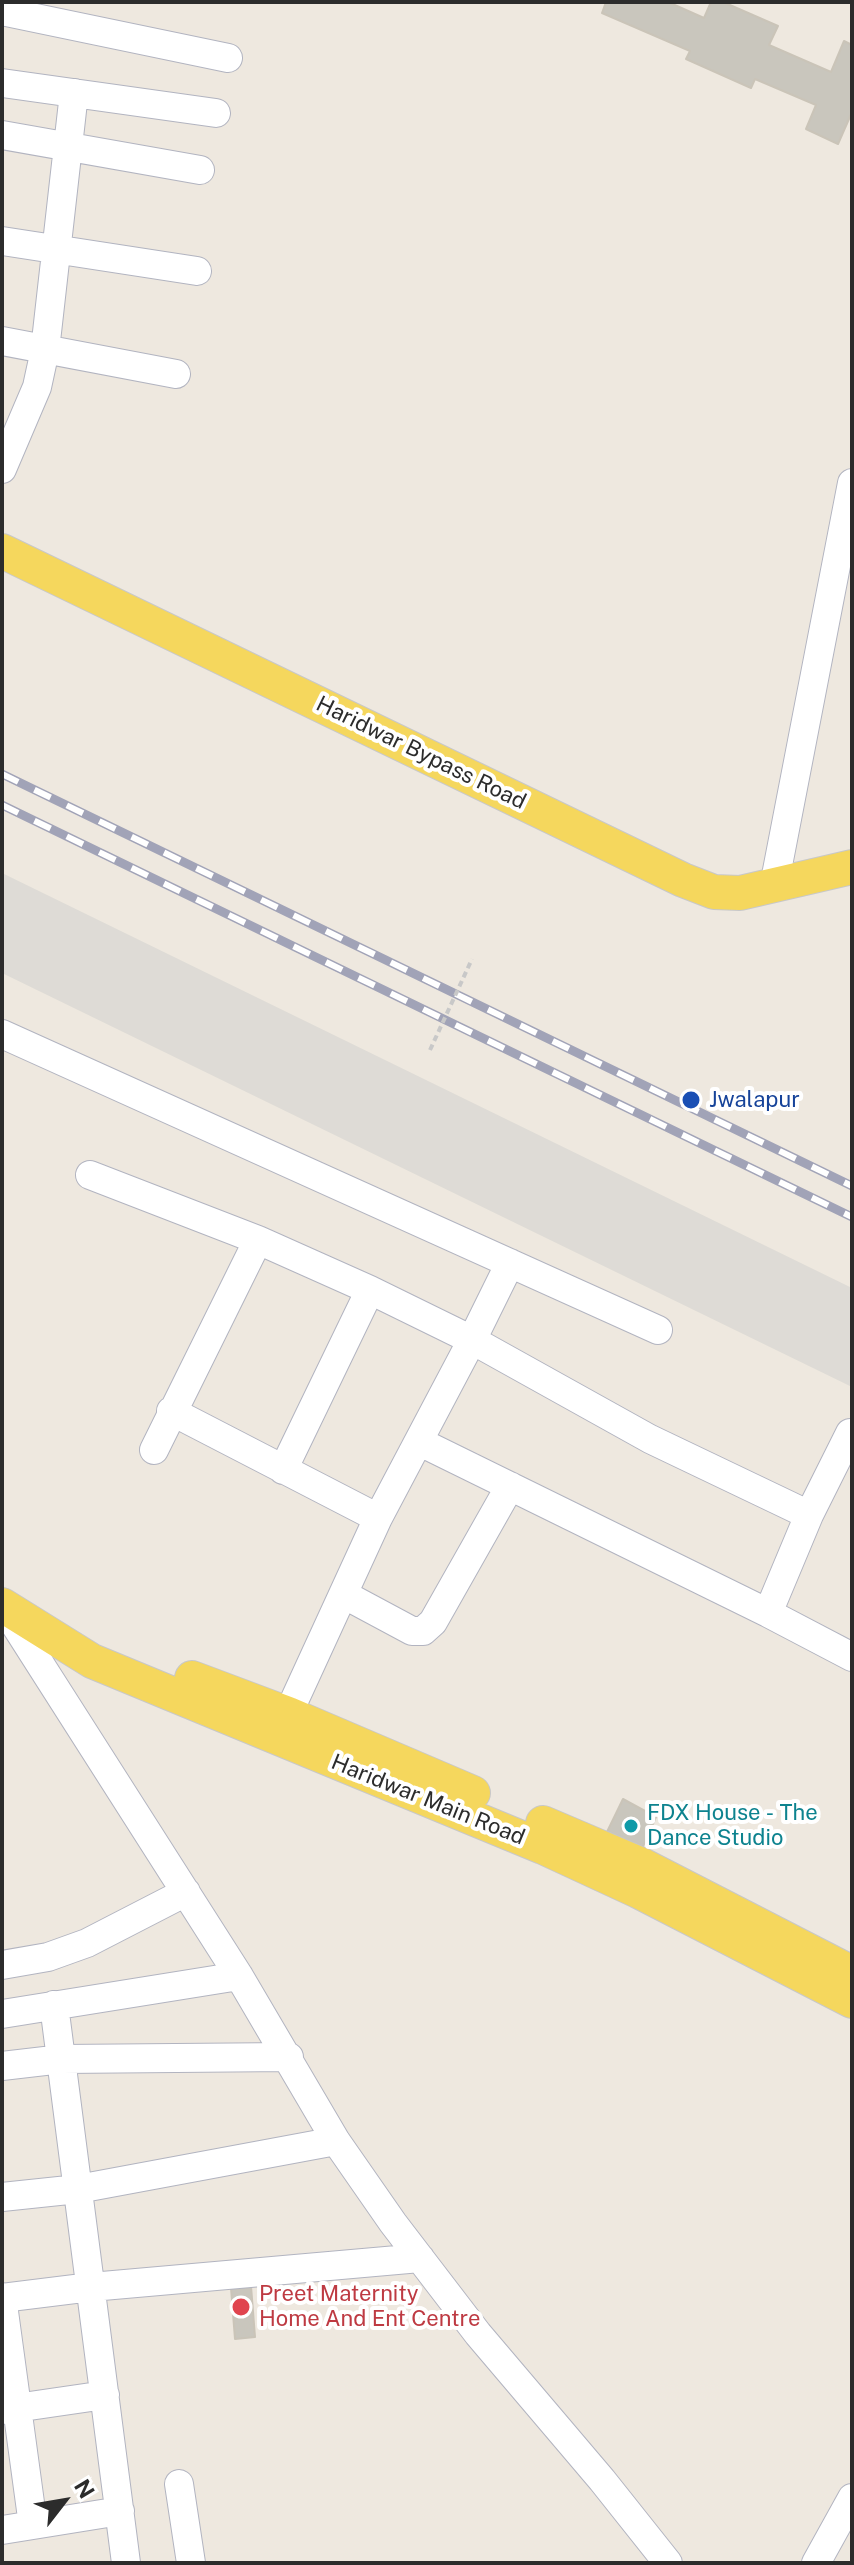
<!DOCTYPE html>
<html>
<head>
<meta charset="utf-8">
<style>
	body { margin:0 }
	#map { position:relative; width:854px; height:2565px; overflow:hidden; background:#eee8df; font-family:"Public Sans",sans-serif }
	canvas { display:block }
	.frame { position:absolute; inset:0; border:4px solid #2c2c2c; pointer-events:none }
	.north { position:absolute; left:24px; top:2461px; width:80px; height:80px; -webkit-text-stroke:6px #fff; paint-order:stroke; rotate:59deg; font-size:22px; font-weight:700; line-height:32px; text-align:center; color:#2c2c2c }
	.north::after { content:''; display:block; margin:auto; width:28px; height:36px; background:#2c2c2c; clip-path:polygon(50% 0,100% 100%,50% 72%,0 100%) }
</style>
</head>
<body>
<div id="map">
<canvas width="854" height="2565"></canvas>
<div class="frame"></div>
<div class="north">N</div>
</div>
<script>
const context = document.querySelector('canvas').getContext('2d');
context.lineJoin = 'round';
function paint(path, color) {
  context.fillStyle = color;
  context.fill(path, 'evenodd');
}
function stroke(path, color, width, dash) {
  context.strokeStyle = color;
  context.lineWidth = width;
  context.lineCap = dash ? 'butt' : 'round';
  context.setLineDash(dash || []);
  context.stroke(path);
}
function write(font, color, halo, rows, align = 'center') {
  context.font = font + ' "Public Sans",sans-serif';
  context.lineWidth = 8;
  context.setLineDash([]);
  context.textBaseline = 'middle';
  context.strokeStyle = halo;
  context.fillStyle = color;
  for (const [text, x, y, turn = 0] of rows) {
    context.save();
    context.translate(x, y);
    context.rotate((+turn || 0) * Math.PI / 180);
    context.textAlign = isNaN(turn) ? turn : align;
    if (halo) context.strokeText(text, 0, 0);
    context.fillText(text, 0, 0);
    context.restore();
  }
}
paint(new Path2D(`
	M2 873 852 1288V1387L2 973Z`), '#dedbd6');
const building = new Path2D(`
	M606 2H668L704 18 711 2H723L778 26 769 45 831 72 844 41 852 45V112L838 144 806 129 816 105 755 79 751 88 686 59 690 51 602 13Z
	M623 1799 656 1817 640 1853 605 1836Z
	M251 2286 255 2337 235 2339 231 2288Z`);
paint(building, '#c9c6bd');
stroke(building, '#cac4b8', 2);
const minor = new Path2D(`
	M2 11 228 58
	M2 83 216 113
	M2 135 200 170
	M2 241 197 271
	M2 341 176 374
	M2 469 37 387 45 350 74 93
	M774 886 852 483
	M2 1034 658 1330
	M90 1175 258 1240 370 1290 472 1340 650 1439 809 1515
	M171 1411 378 1518
	M420 1442 768 1613 852 1657
	M154 1450 258 1240
	M283 1470 370 1290
	M343 1594 412 1631H423L433 1622 510 1486
	M3 1606 239 1976 336 2141 393 2223 478 2334 602 2480 668 2563
	M768 1613 809 1515 850 1433
	M288 1714 378 1518 472 1340 510 1263
	M2 1965 48 1957 87 1943 186 1892
	M54 2005 126 2563
	M2 2014 239 1976
	M2 2066 62 2059 289 2057
	M2 2197 78 2189 336 2141
	M2 2297 33 2525
	M2 2298 91 2287 420 2258
	M2 2410 105 2395
	M179 2484 191 2563
	M2 2530 120 2511
	M816 2563 852 2498`);
const major = new Path2D(`
	M2 551 683 880 714 892 740 893 852 867
	M2 1605 92 1661 543 1847 638 1891 852 2001
	M192 1678 288 1714 473 1793
	M543 1823 644 1866 852 1973`);
stroke(minor, '#b2b4c0', 30);
stroke(major, '#c8c8c8', 36);
stroke(minor, '#fff', 28);
stroke(major, '#f5d75d', 34);
const rail = new Path2D(`
	M2 774 852 1186
	M2 805 852 1217`);
stroke(rail, '#a1a3b7', 9);
stroke(rail, '#fff', 6, [18]);
stroke(new Path2D(`
	M430 1050 472 959`), '#c8c8c8', 4, [6, 4]);
for (const [x, y, r, color] of [
	[691,1100,10,"#1a4fb4"],
	[631,1826,8,"#0f9aa8"],
	[241,2307,10,"#e0444e"]
]) {
  const dot = new Path2D();
  dot.arc(x, y, r, 0, 2 * Math.PI);
  context.fillStyle = color;
  context.fill(dot);
  stroke(dot, '#fff', 3);
}
write('22px', '#2c2c2c', '#fff', [
	["Haridwar Bypass Road",421,753,26],
	["Haridwar Main Road",428,1800,22]
]);
write('22px', '#164399', '#fff', [
	["Jwalapur",709,1100]
], 'left');
write('22px', '#0d838f', '#fff', [
	["FDX House - The",647,1813],
	["Dance Studio",647,1838]
], 'left');
write('22px', '#be3a42', '#fff', [
	["Preet Maternity",259,2294],
	["Home And Ent Centre",259,2319]
], 'left');
</script>
</body>
</html>
